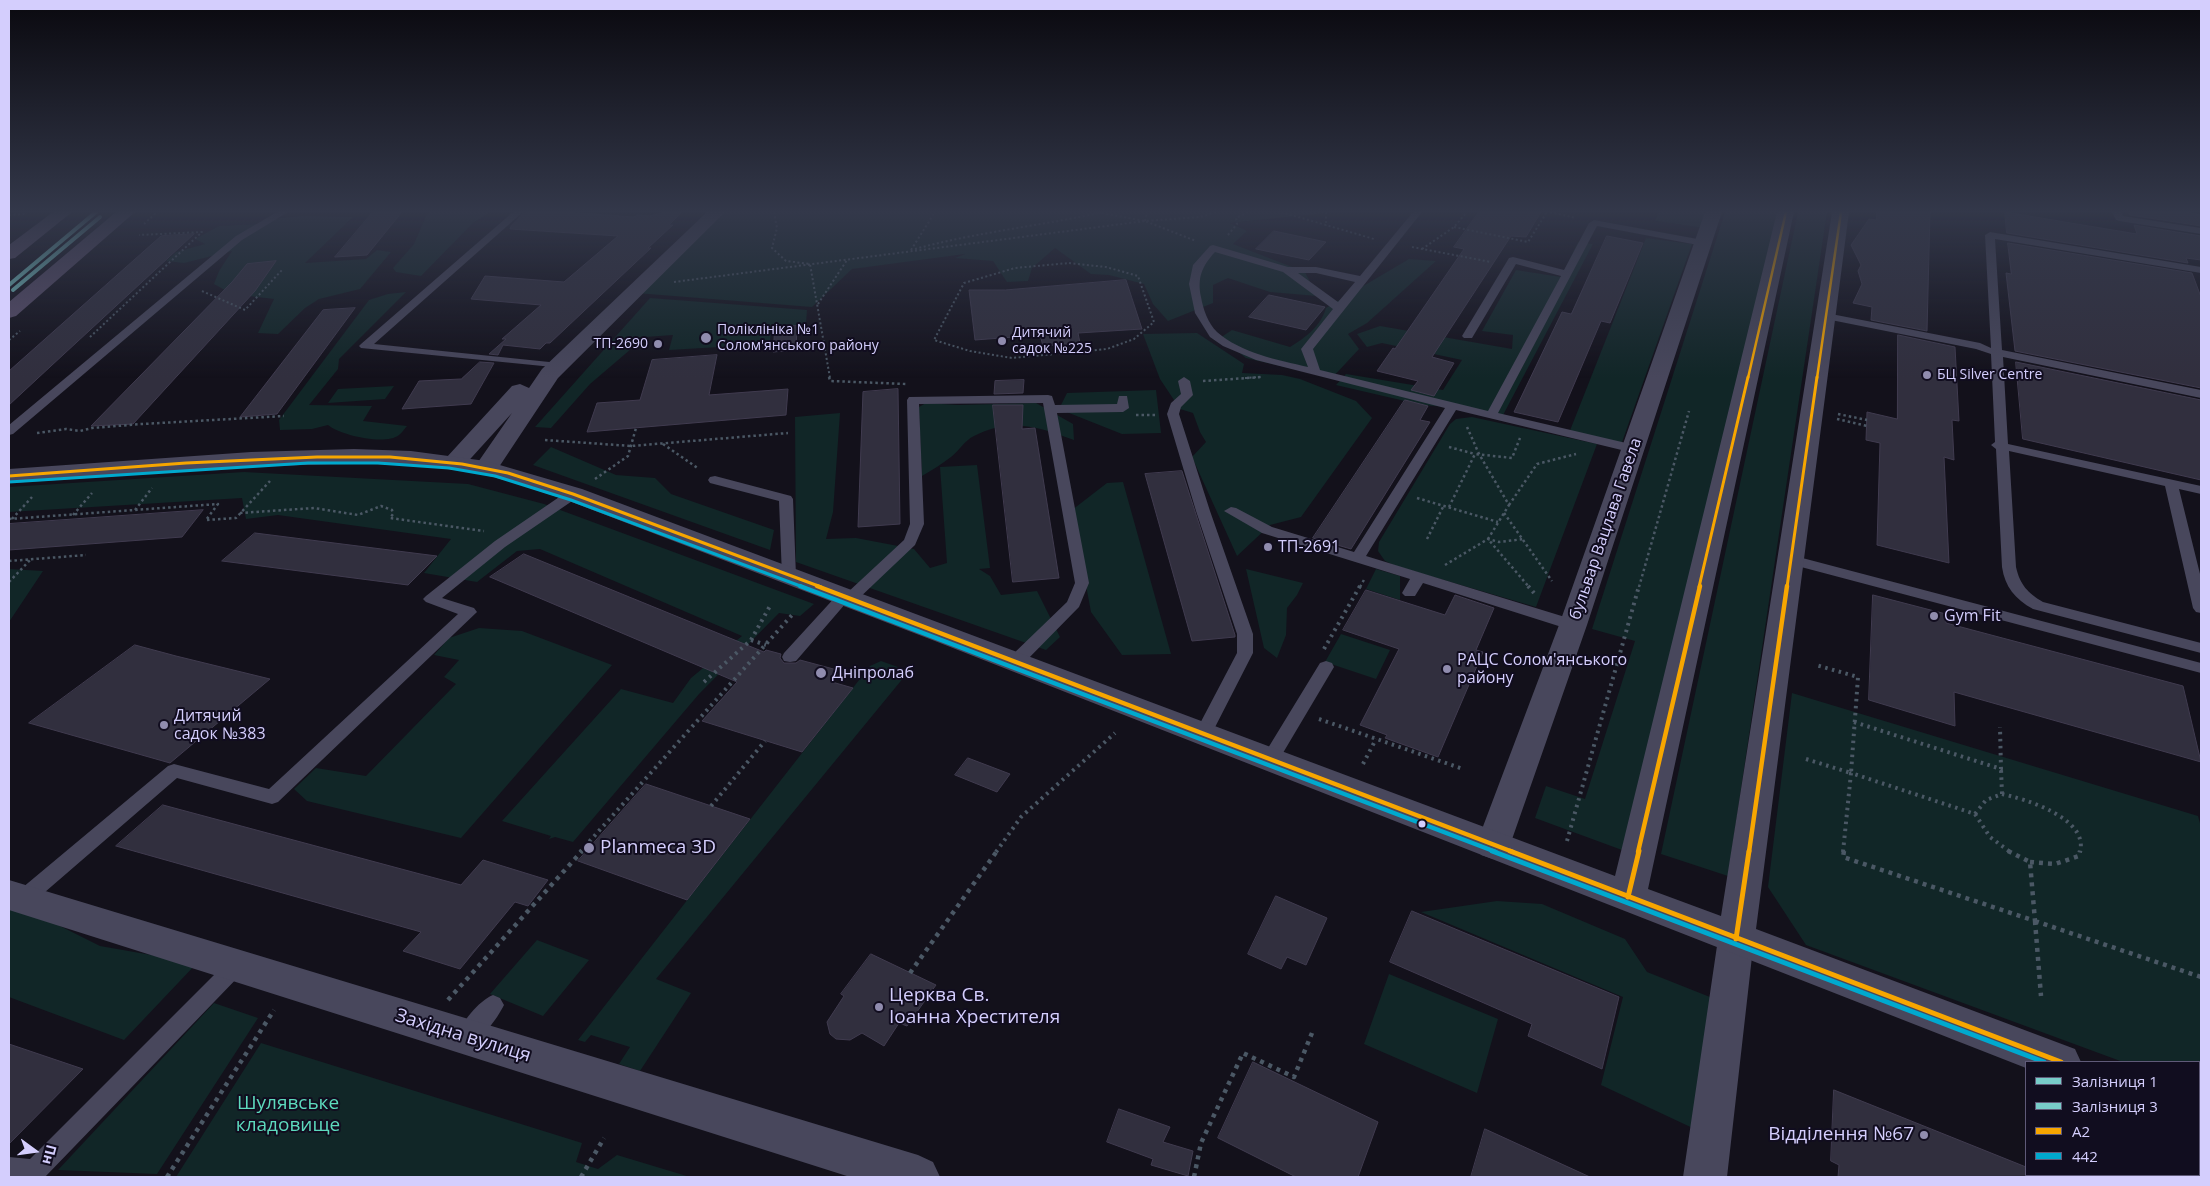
<!DOCTYPE html>
<html>
<head>
<meta charset="utf-8">
<style>
	body { margin:0 }
	#map { position:relative; width:2210px; height:1186px; overflow:hidden; background:#13111b; font-family:"Open Sans",sans-serif }
	canvas { display:block }
	.frame { position:absolute; inset:0; border:10px solid #d4cefd; pointer-events:none }
	.legend { position:absolute; left:2025px; top:1061px; width:175px; height:115px; box-sizing:border-box; background:#110d1f; border:1px solid #5f5a78; margin:0; padding:6px 9px; list-style:none; font-size:15px; color:#d4cefd }
	.legend li { display:flex; align-items:center; gap:10px; height:25px }
	.legend b { width:25px; border:1px solid #5f5a78 }
	.north { position:absolute; left:10px; top:1126px; width:50px; height:50px; -webkit-text-stroke:4px #110d1f; paint-order:stroke; rotate:104deg; font-size:14px; font-weight:700; line-height:20px; text-align:center; color:#d4cefd }
	.north::after { content:''; display:block; margin:auto; width:18px; height:22px; background:#d4cefd; clip-path:polygon(50% 0,100% 100%,50% 72%,0 100%) }
</style>
</head>
<body>
<div id="map">
<canvas width="2210" height="1186"></canvas>
<div class="frame"></div>
<ul class="legend">
<li><b style="height:6px;background:#78ccc9"></b>Залізниця 1</li>
<li><b style="height:6px;background:#78ccc9"></b>Залізниця 3</li>
<li><b style="height:6px;background:#f7a600"></b>А2</li>
<li><b style="height:6px;background:#00a9ce"></b>442</li>
</ul>
<div class="north">Пн</div>
</div>
<script>
const context = document.querySelector('canvas').getContext('2d');
context.lineJoin = 'round';
function paint(path, color) {
  context.fillStyle = color;
  context.fill(path, 'evenodd');
}
function stroke(path, color, width, dash) {
  context.strokeStyle = color;
  context.lineWidth = width;
  context.lineCap = dash ? 'butt' : 'round';
  context.setLineDash(dash || []);
  context.stroke(path);
}
function write(font, color, halo, rows, align = 'center') {
  context.font = font + ' "Open Sans",sans-serif';
  context.lineWidth = 4;
  context.setLineDash([]);
  context.textBaseline = 'middle';
  context.strokeStyle = halo;
  context.fillStyle = color;
  for (const [text, x, y, turn = 0] of rows) {
    context.save();
    context.translate(x, y);
    context.rotate((+turn || 0) * Math.PI / 180);
    context.textAlign = isNaN(turn) ? turn : align;
    if (halo) context.strokeText(text, 0, 0);
    context.fillText(text, 0, 0);
    context.restore();
  }
}
paint(new Path2D(`
	M430 212H490L473 223 421 276 396 272 393 268 414 244 426 216Z
	M719 212H1333L1230 223 1247 231 1233 244 1305 272 1317 296 1270 292 1228 278 1213 285V303L1168 321 1153 304 1144 284 1109 275 1091 274 1055 248 1032 268 1028 281 1007 282 993 261 955 258 965 254 852 269 812 307 636 293Z
	M1659 212H1709L1705 228 1655 221Z
	M1725 212H1782L1622 850 1535 818 1546 786 1585 799 1635 641 1592 629Z
	M1798 212H1827L1728 876 1661 854Z
	M303 216 353 217 305 263 366 259 377 250 391 252 360 289 319 299 305 308 278 334 258 333 274 299 232 294 214 284 219 271 232 251 184 263 166 261 176 252 205 244 195 239 219 226 258 224 271 219Z
	M1646 238 1692 244 1621 445 1569 433Z
	M1578 242 1593 244 1502 417 1448 407 1422 405 1336 385 1346 374 1443 390 1462 360 1382 343 1367 347 1357 334 1380 326 1512 349 1513 335 1482 331 1516 270 1561 277Z
	M1409 259 1436 261 1367 323 1348 334 1359 349 1332 378 1246 358 1220 338 1232 330 1290 347C1305 338 1321 326 1326 308Z
	M406 292 339 359 338 369 309 405 372 406 363 421 407 426C405 428 402 433 399 435 385 446 340 435 328 425L312 429 280 430 279 420 369 300 388 294Z
	M650 298 807 310 806 324 771 327 770 344 669 350 673 335 645 337 590 384 551 428 535 427Z
	M1197 333 1244 364 1242 373 1282 375 1300 379 1356 401 1372 418 1301 517 1270 525 1237 556 1192 457 1206 442 1200 432 1193 413 1180 409 1160 379 1143 334Z
	M394 386 385 399 328 403 338 389Z
	M1156 390 1161 433 1122 434 1059 409 1067 393Z
	M926 403 958 405 1036 403 1073 424 1074 440C1039 427 1010 417 974 436 965 440 959 451 951 457 942 464 932 470 922 476L919 411V407Z
	M840 413 833 512 826 539 856 538 914 549 930 568 947 563 940 467 977 465 990 568 979 569 990 576 1001 595 1037 591 1060 637 1046 650 796 562 795 417Z
	M1472 417 1597 444 1536 607 1396 566 1385 561 1378 551 1379 542 1450 424 1456 419Z
	M551 447 616 475 655 478 671 494 774 530 770 550 533 465Z
	M244 472 468 484 544 504 814 604 800 616 779 613 699 694 573 842 555 837 549 839 551 836 502 821 621 689 673 703 691 678 742 636 540 549 517 551 477 582 424 573 451 539 278 515 246 519 242 498 9 512V487Z
	M1123 482 1171 654 1122 655 1091 612 1072 510 1107 483Z
	M9 569 43 571 9 622Z
	M1246 569 1303 583 1297 595 1287 608 1286 635 1277 658 1264 648Z
	M1376 569 1400 576V600L1366 589Z
	M479 628 522 631 612 665 461 838 307 801 294 789 316 768 366 776 456 684 444 677 459 660 434 655 449 638Z
	M1341 634 1390 650 1376 679 1325 662Z
	M881 661 909 671 656 979 691 993 640 1071 619 1064 630 1047 591 1035 585 1042 578 1040 870 666Z
	M1792 693 2198 816 2201 827V1091L2199 1090V1062H2123L1806 945 1768 887Z
	M1497 901 1542 904 1625 939 1647 972 1715 999 1699 1131 1601 1085 1623 997 1421 912Z
	M9 906 34 913 100 946 197 963 124 1040 9 997Z
	M537 940 589 960 543 1016 490 994Z
	M1389 974 1498 1019 1477 1093 1364 1044Z
	M214 1003 258 1018 157 1174 58 1170Z
	M261 1043 582 1143 576 1162 598 1169 617 1155 690 1177H176Z`), '#112627');
const building = new Path2D(`
	M373 212H402L367 255 335 257Z
	M525 212H564L634 217 637 215 650 216 665 212H682L669 225H673L648 248H651L550 343H546L540 349 503 345 498 355 489 354 506 339H502L541 305 471 299 485 276 564 282 618 236 510 229 511 226Z
	M1479 212H1541L1526 237 1511 236 1432 357 1454 363 1434 396 1411 390 1418 381 1377 371 1393 348 1395 349 1464 249 1454 247Z
	M1877 212H1930L1927 331 1871 320 1872 307 1853 303 1862 284 1858 271 1861 265 1851 245 1869 219 1876 220Z
	M2005 212 2137 234 2134 225 2201 236V260L2186 258 2188 263 2007 233Z
	M2129 212H2186L2201 215V226L2130 215Z
	M1274 231 1326 242 1309 260 1256 249Z
	M194 234 51 366 9 405V371L161 236Z
	M1607 236 1643 243 1610 323 1601 321 1558 422 1514 412 1562 312 1571 314Z
	M2008 243 2192 273 2201 297V388L2015 351 2006 273 2011 274Z
	M276 261 255 291 133 424 91 426 232 282 247 264Z
	M1126 280 1142 329 1078 333 1080 343 1043 346 1040 335 975 340 969 290H1005Z
	M1269 295 1325 307 1306 330 1249 317Z
	M355 308 277 414 240 417 323 310Z
	M797 326 796 350 773 352 775 327Z
	M1898 335 1955 347 1959 421 1952 420 1954 460 1944 457 1949 563 1877 545 1880 443 1866 440 1867 412 1897 419Z
	M717 355 709 395 788 389 786 415 587 432 597 403 640 400 652 360Z
	M480 362 494 363 471 404 402 409 419 381 461 379Z
	M2016 362 2201 400V480L2023 439Z
	M1024 380 1023 393 994 394 995 381Z
	M898 389 900 524 858 527 863 392Z
	M1405 400 1428 406 1420 420 1430 422 1351 549 1313 538Z
	M993 405H1023L1022 429 1035 428 1059 578 1013 582Z
	M1182 471 1235 635V637L1192 641 1145 474Z
	M203 510 182 537 9 550V524Z
	M255 533 437 556 408 585 222 561Z
	M524 554 764 652 766 650 781 654 780 658 784 663H796L800 660 841 671 832 682 853 688 802 752 702 721 737 682 490 577Z
	M1366 590 1445 615 1455 595 1494 608 1476 650 1483 652 1438 757 1385 738 1387 735 1360 725 1399 649 1343 630Z
	M1873 595 1946 614V623L2183 686 2201 762 1954 692 1955 726 1869 700Z
	M135 645 176 656 270 679 170 763 29 723Z
	M968 758 1010 774 997 792 955 775Z
	M646 784 750 819 687 900 578 861Z
	M163 805 461 885 483 860 548 880 528 906 515 902 460 969 403 951 421 932 116 846Z
	M1276 896 1327 918 1306 965 1287 957 1281 969 1248 954Z
	M1412 911 1619 997 1602 1069 1528 1036 1532 1024 1390 962Z
	M871 954 936 985 907 1026 899 1023 884 1046 862 1033 850 1040 836 1039 830 1034 827 1022 844 996 841 994Z
	M9 1044 83 1069 9 1144Z
	M1253 1062 1378 1122 1358 1177H1296L1218 1138Z
	M1834 1090 2026 1167V1175H2046L2049 1177H1838L1839 1165 1831 1161Z
	M1119 1109 1170 1127 1163 1142 1193 1151 1188 1176 1151 1165 1153 1159 1107 1142Z
	M1485 1129 1590 1177H1471Z`);
paint(building, '#312f3e');
stroke(building, '#403b4f', 1);
stroke(new Path2D(`
	M774 212 777 228 772 248 786 261 810 264 830 378
	M1281 212 1374 239
	M1326 212V226
	M1550 212 1576 218
	M1102 213 1145 221 1196 241
	M9 215 26 214
	M1145 221 1147 212
	M144 224 157 212
	M1454 227 1528 242 1547 212
	M1228 235 1237 224 1236 218 1249 212
	M1412 247 1491 262
	M915 249C977 232 1041 226 1103 212
	M1422 249 1454 227 1467 212
	M911 250 935 212
	M1069 263 1106 267 1138 276 1154 322 1134 339 1107 349 1012 358 970 351 934 340 964 283 1015 268Z
	M674 282 1145 221 1200 217 1217 212
	M202 291 245 310 282 270
	M818 304 847 260
	M90 337 202 232 139 235
	M9 340 20 331
	M1245 378 1262 377`), '#4b5865', 2, [2, 2.5]);
stroke(new Path2D(`
	M829 377 830 381 906 384
	M1203 381 1262 377
	M1838 414 1867 420
	M1136 415H1155
	M1837 419 1867 426
	M1467 427 1479 454 1509 505 1488 539 1529 587
	M37 433 66 429 80 431 92 428 142 424 284 416
	M545 440 631 446 788 433
	M663 444 699 469
	M1449 447 1475 454
	M595 479 628 456 636 428
	M1417 498 1498 522
	M1509 505 1537 464 1576 454
	M1449 507 1475 454 1512 458 1520 438
	M135 510 152 488
	M240 513 314 508 358 515 381 506 392 510 393 514 390 518 484 531
	M1504 513 1552 581
	M73 515 92 493
	M9 519 218 504 206 520
	M12 519 32 497
	M207 520 236 518 270 481
	M1427 539 1444 505
	M9 561 86 555
	M1445 565 1488 539 1499 542 1524 539
	M9 582 31 559
	M1360 587 1365 578
	M1639 587 1689 411`), '#4b5865', 2.5, [2.5, 3]);
stroke(new Path2D(`
	M1528 586 1534 593
	M751 640 766 645
	M1324 649 1360 586
	M704 682 751 640 770 606
	M1319 719 1463 769
	M1854 722 2001 769 2000 727
	M1806 759 1851 773 1858 677 1816 665
	M1363 764 1376 739
	M2002 794C2025 799 2089 818 2080 852
	M711 806 765 741
	M1975 814 1986 800 2002 794 2001 769
	M1567 841 1639 586
	M580 852 792 615
	M996 852 1021 817 1115 733
	M1843 852 1851 773 1975 814 1990 837 2010 852`), '#4b5865', 4, [2.5, 4.5]);
stroke(new Path2D(`
	M1844 851 1843 857 2035 921
	M2008 851 2030 862 2035 921
	M2030 862 2055 864 2079 856 2080 851
	M2035 921 2201 977
	M2035 921 2041 996
	M910 973 997 851
	M448 1000 582 851
	M167 1177 274 1010
	M581 1177 604 1138
	M1194 1177 1201 1143 1243 1053 1294 1077 1312 1033`), '#4b5865', 4.5, [4, 5]);
paint(new Path2D(`
	M277 212H288L242 240 13 434 9 435V425L236 236Z
	M513 212H523L374 344 559 363 563 364 565 366 563 368 361 348 359 346 361 344Z
	M1413 212H1422L1313 349 1320 370 1488 411 1561 276 1516 264 1472 338H1464L1462 336 1509 258 1513 257 1564 270 1589 223 1594 220 1703 240 1708 243 1703 246 1597 226 1498 413 1639 446 1640 449 1639 452 1634 453 1456 410 1366 556 1578 621 1581 625 1578 629H1568L1423 583 1415 596H1405L1402 593 1410 579 1262 533 1224 511 1231 507 1236 508 1272 527 1354 552 1445 408 1256 360 1223 346 1210 337 1195 313 1189 284 1193 265 1210 246 1213 245 1288 267H1316L1360 276ZM1215 252 1283 272 1333 309 1301 349 1308 367C1278 360 1241 353 1217 332 1208 323 1203 309 1201 297 1197 278 1202 266 1215 252ZM1298 273H1316L1355 282 1338 302Z
	M2112 212H2122L2123 216 2201 228V234L2119 221 2116 220Z
	M1990 232 2201 267V273L1995 239 2002 350 2201 390V398L2003 357 2008 444 2201 486V494L2179 489 2201 578V613L2196 612 2193 608 2165 486 2009 451 2016 567C2020 585 2028 593 2043 602L2201 643V653L2033 609C2015 599 2005 587 2002 567L1996 449 1991 445 1995 442 1991 354 1976 349 1826 319 1821 316 1826 313 1980 343 1991 348 1985 235Z
	M1184 377 1190 381 1193 395 1181 407 1179 414 1210 511 1253 634V653L1210 737 1204 739 1198 737 1195 733 1237 653V634L1196 511 1167 414 1171 403 1181 394 1178 381Z
	M1048 395 1052 396 1055 405 1117 404 1119 396H1127L1129 408 1123 412 1057 413 1089 583 1079 607 1022 665 1016 666 1010 665 1008 661 1010 657 1067 602 1075 583 1043 403 919 404 924 524 915 545 855 602 846 603 796 661 790 662 784 661 782 657 784 653 838 594 847 593 904 540 910 524 907 400 909 397Z
	M715 476 791 496 793 499 796 576 794 579H784L782 576 779 501 710 483 708 480 710 477Z
	M573 490 578 491 580 494 578 497 505 547 442 598 474 608 477 612 278 802 272 804 177 778 30 905 23 907 16 905 13 899 16 893 168 766 174 764 269 789 458 614 426 602 423 599 426 596 495 541 568 491Z
	M1791 555 2201 663V673L1786 563 1784 560 1786 557Z
	M1326 661 1332 663 1334 667 1277 763 1271 765 1265 763 1262 758 1265 753 1320 663Z
	M236 957 243 960 246 966 243 972 45 1177H9V1157L30 1159 229 960Z
	M493 995 500 998 504 1005C497 1019 481 1041 466 1047L458 1044 455 1037C462 1023 478 1001 493 995Z`), '#48475c');
paint(new Path2D(`
	M707 212H725L558 378 495 473 486 475 477 473 474 468 512 413 462 468 454 470 446 468 442 463 446 458 512 386 520 384 529 388 542 369Z
	M1705 212H1722L1587 625 1510 845 1505 855 1493 859 1481 855 1476 845 1559 625Z
	M9 880 918 1155 933 1162 940 1177H850L9 910Z
	M1736 923 1749 928 1754 939 1727 1177H1683L1718 939 1723 928Z`), '#48475c');
paint(new Path2D(`
	M1777 212H1794L1648 889 1721 916 1832 212H1849L1756 929 2075 1049 2081 1062H2026V1068L935 641 564 499C538 491 512 481 485 475 425 463 364 463 303 465 205 467 107 478 9 483V469L251 452 354 449 411 451 486 461 582 489 1615 876Z
	M2199 1094 2201 1095V1135H2199Z`), '#48475c');
paint(new Path2D(`
	M53 212H72L15 258 9 259V245Z
	M116 212H135L16 316 9 318V302Z`), '#5c506d');
stroke(new Path2D(`
	M1748 378 1786 212
	M1817 378 1841 212`), '#f7a600', 2.5);
stroke(new Path2D(`
	M9 476 186 463 317 457H390L462 464 508 473 573 494 821 587
	M1699 587 1748 377
	M1787 587 1817 377`), '#f7a600', 3);
stroke(new Path2D(`
	M817 586 1513 852
	M1638 852 1700 586
	M1749 852 1787 586`), '#f7a600', 4.5);
stroke(new Path2D(`
	M1510 851 2061 1062
	M1628 897 1639 851
	M1736 939 1749 851`), '#f7a600', 5);
stroke(new Path2D(`
	M9 482 308 463H378L449 468 495 476 571 500 803 587`), '#00a9ce', 3);
stroke(new Path2D(`
	M800 586 1496 852`), '#00a9ce', 4.5);
stroke(new Path2D(`
	M1492 851 2044 1062`), '#00a9ce', 5);
stroke(new Path2D(`
	M9 285 96 212`), '#78ccc9', 4);
stroke(new Path2D(`
	M13 290 100 217`), '#78ccc9', 4);
const sky = context.createLinearGradient(0, 0, 0, 378);
sky.addColorStop(0, '#0a090f');
sky.addColorStop(0.56, '#33384a');
sky.addColorStop(1, '#33384a00');
context.fillStyle = sky;
context.fillRect(0, 0, 2210, 378);
for (const [x, y, r, color] of [
	[706,338,6,"#908cae"],
	[1002,341,5,"#908cae"],
	[658,344,5,"#908cae"],
	[1927,375,5,"#908cae"],
	[1268,547,5,"#908cae"],
	[1934,616,5,"#908cae"],
	[1447,669,5,"#908cae"],
	[821,673,6,"#908cae"],
	[164,725,5,"#908cae"],
	[1422,824,4.5,"#d4cefd"],
	[589,848,6,"#908cae"],
	[879,1007,5,"#908cae"],
	[1924,1135,5,"#908cae"]
]) {
  const dot = new Path2D();
  dot.arc(x, y, r, 0, 2 * Math.PI);
  context.fillStyle = color;
  context.fill(dot);
  stroke(dot, '#110d1f', 2);
}
write('14px', '#d4cefd', '#110d1f', [
	["Поліклініка №1",717,330],
	["Солом'янського району",717,346],
	["Дитячий",1012,333],
	["садок №225",1012,349],
	["ТП-2690",648,344,"right"],
	["БЦ Silver Centre",1937,375]
], 'left');
write('16px', '#d4cefd', '#110d1f', [
	["бульвар Вацлава Гавела",1606,529,-71]
]);
write('16px', '#d4cefd', '#110d1f', [
	["ТП-2691",1278,547],
	["Gym Fit",1944,616],
	["РАЦС Солом'янського",1457,660],
	["району",1457,678],
	["Дніпролаб",832,673],
	["Дитячий",174,716],
	["садок №383",174,734]
], 'left');
write('19px', '#d4cefd', '#110d1f', [
	["Planmeca 3D",600,848],
	["Церква Св.",889,996],
	["Іоанна Хрестителя",889,1018],
	["Відділення №67",1914,1135,"right"]
], 'left');
write('19px', '#d4cefd', '#110d1f', [
	["Західна вулиця",463,1036,17]
]);
write('19px', '#5ddabd', '#110d1f', [
	["Шулявське",288,1104],
	["кладовище",288,1126]
]);
</script>
</body>
</html>
